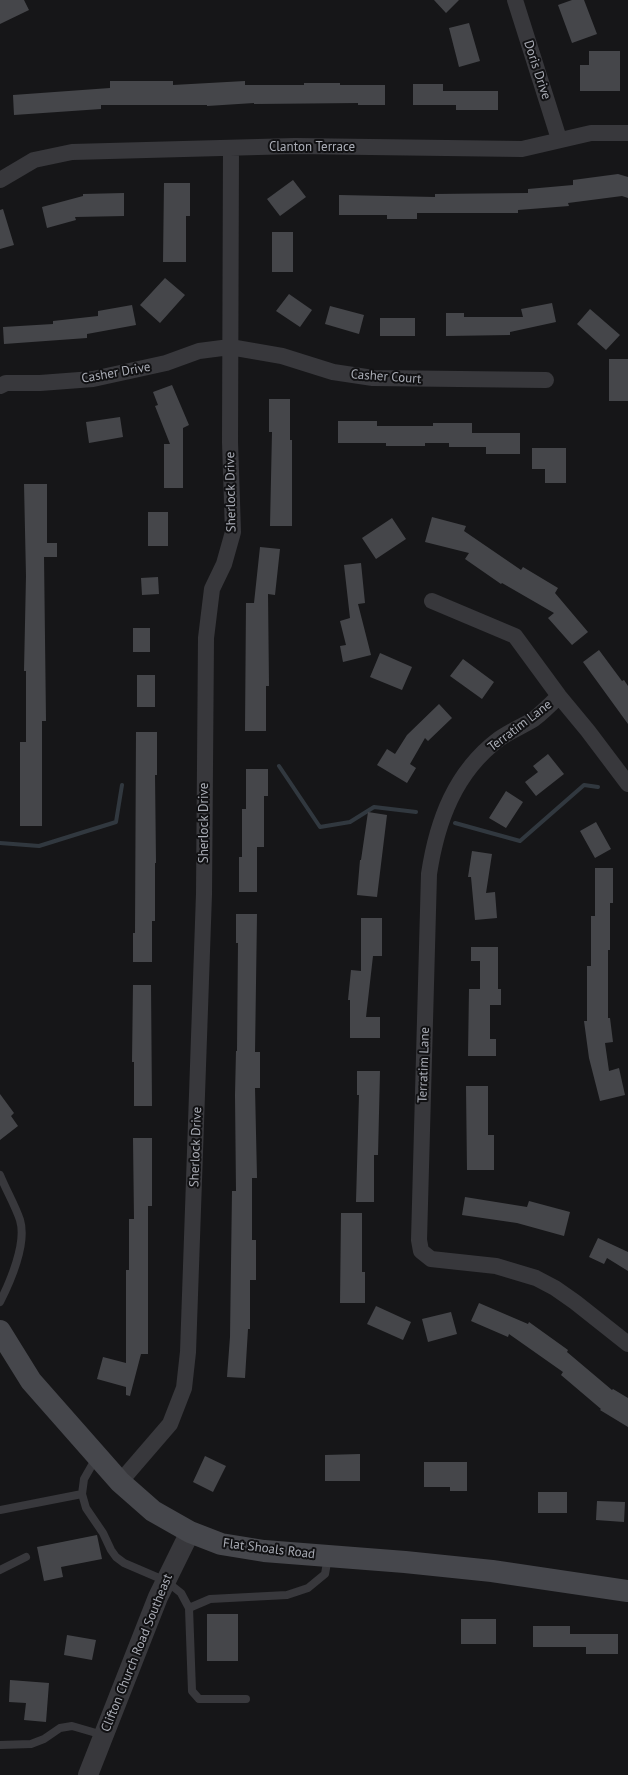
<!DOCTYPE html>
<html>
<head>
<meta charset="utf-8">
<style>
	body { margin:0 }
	canvas { display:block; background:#161618 }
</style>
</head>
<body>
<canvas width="628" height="1775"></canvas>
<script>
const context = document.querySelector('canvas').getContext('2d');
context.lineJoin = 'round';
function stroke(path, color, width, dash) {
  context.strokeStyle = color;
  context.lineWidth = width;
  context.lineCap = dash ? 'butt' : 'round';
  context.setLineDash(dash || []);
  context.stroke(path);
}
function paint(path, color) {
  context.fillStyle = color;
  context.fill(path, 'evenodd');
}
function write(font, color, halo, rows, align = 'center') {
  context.font = font + ' "PT Sans",sans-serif';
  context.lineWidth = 4;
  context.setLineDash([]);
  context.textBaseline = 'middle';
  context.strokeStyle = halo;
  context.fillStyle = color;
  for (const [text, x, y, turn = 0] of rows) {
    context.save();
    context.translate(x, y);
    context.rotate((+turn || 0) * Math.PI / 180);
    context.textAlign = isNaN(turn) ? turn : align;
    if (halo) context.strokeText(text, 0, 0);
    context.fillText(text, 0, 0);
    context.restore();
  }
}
stroke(new Path2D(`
	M279 766 320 827 350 822 374 807 416 812
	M455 823 520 841 584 785 598 787
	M0 843 39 846 116 822 122 785`), '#31383f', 4);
paint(new Path2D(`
	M0 0H24L29 10 0 24Z
	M434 0H459L446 13Z
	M572 0H584L597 34 572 43 558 5Z
	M469 23 480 61 459 67 449 28Z
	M589 51H620V91H580V65H589Z
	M110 81H173V85L245 81V85H304V83H340V85H385V105H358V103L254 104V103L207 106V105H101V109L14 115 13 95 110 88Z
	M413 84H443V91H498V110H456V105H413Z
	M618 174 628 177V198L622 196 568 203 569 206 518 210V213H417V219H387V215H339V195L435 197V194L528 193V189L573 185V180Z
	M293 180 306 197 280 216 267 199Z
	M164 183H190V216H186V262H163Z
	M124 193V216L75 217 76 220 47 228 42 207 83 196V194Z
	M3 209 14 245 0 249V210Z
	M272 232H293V272H272Z
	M165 278 185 295 160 323 140 305Z
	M289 294 312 310 300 327 276 311Z
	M552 303 556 322 510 332V335L446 336V313H464V317H523L521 309Z
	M132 305 136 325 87 334V338L4 344 3 327 53 324V321L98 316V311Z
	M330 306 364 315 359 334 325 324Z
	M590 309 620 335 606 350 577 324Z
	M380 318H415V336H380Z
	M609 359H628V401H609Z
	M172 385 189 425 183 428V488H164V444H170L155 406 158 405 153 392Z
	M269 399H290V440H292V526H270L272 432H269Z
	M120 417 123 437 89 443 86 422Z
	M338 421H377V426H433V423H472V433H520V454H486V447H449V443H425V446H386V443H338Z
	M532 448H566V483H545V469H532Z
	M24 484H47V543H57V557H44L46 721H42V826H20V742H26V671H24L26 576Z
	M148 512H168V546H148Z
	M432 517 466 526 464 531 521 570 523 567 558 588 555 593 588 632 572 645 548 618 554 613 502 583 501 584 465 559 469 553 425 542Z
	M392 518 406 539 376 559 362 538Z
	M260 547 280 549 275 595 268 594 269 686H266V731H245L246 603H254Z
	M361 563 365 603 358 604 371 655 343 662 340 646 346 645 340 621 350 618 344 565Z
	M158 577 159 594 142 595 141 578Z
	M133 628H150V652H133Z
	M599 650 622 681 624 680 628 686V724L583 662Z
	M380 653 412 667 402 690 370 677Z
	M463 659 494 682 482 699 450 676Z
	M137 675H155V707H137Z
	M439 704 452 718 428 741 425 738 410 764 416 768 407 783 377 765 387 749 395 754 407 735Z
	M136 732H157V775H155L156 863H155V921H152V962H133V933H135Z
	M548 754 564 774 536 796 525 782 538 772 533 766Z
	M246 769H268V796H264V847H257V892H239V857H242V809H246Z
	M506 791 523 802 506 828 489 818Z
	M368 812 387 815 377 897 357 895 360 860H361Z
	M596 822 611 849 595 858 580 831Z
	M472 851 492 854 486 893 495 892 497 918 475 920 471 877H468Z
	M595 868H613V903H610V950H608V1018H610L613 1042 605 1043 609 1071 619 1068 625 1095 600 1101 589 1058 584 1021H587V966H591V916H595Z
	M236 914H257L255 1052H260V1088H255L257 1178H252V1240H256V1280H250V1329H248L245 1378 227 1377 230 1337 232 1191H236L235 1095 236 1051H237L238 943H236Z
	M361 918H382V956H373L366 1017H380V1038H350V1000H348L351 970 361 971Z
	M471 947H498V989H501V1005H490V1039H496V1056H468L469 989H480V961H471Z
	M133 985H151L152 1106H134V1062H132Z
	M357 1071H380L378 1155H374V1202H356L359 1095H357Z
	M466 1086H488V1135H494V1170H467Z
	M0 1094 14 1113 11 1116 18 1126 0 1140Z
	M133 1138H152V1206H148V1354H141L130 1396 126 1395V1387L97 1379 103 1357 126 1363V1270H129V1219H134Z
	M465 1197 527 1207 529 1201 570 1212 564 1236 517 1223 462 1215Z
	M341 1213H362V1272H365V1303H340Z
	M598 1238 628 1252V1271L607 1258 604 1264 589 1257Z
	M479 1303 528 1324 529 1322 568 1350 567 1352 612 1390 613 1389 628 1398V1427L600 1410 601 1409 561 1375 563 1372 509 1334 508 1337 471 1321Z
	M376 1306 411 1322 403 1340 367 1324Z
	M451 1312 457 1334 428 1342 422 1319Z
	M360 1454V1481H325V1455Z
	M205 1456 226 1466 213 1492 193 1482Z
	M424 1462H467V1491H450V1487H424Z
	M538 1492H567V1513H538Z
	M597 1501 625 1502 624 1522 596 1520Z
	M97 1535 102 1559 61 1567 63 1577 44 1581 37 1547Z
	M207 1614H238V1661H207Z
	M461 1619H496V1644H461Z
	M533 1626H570V1634H618V1654H586V1647H533Z
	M67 1635 96 1640 92 1660 64 1655Z
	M10 1680 49 1683 46 1722 24 1720 26 1703 9 1702Z`), '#45464a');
stroke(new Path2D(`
	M0 1175C6 1190 15 1205 20 1220 27 1243 10 1282 0 1302
	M96 1458 84 1479 82 1494 86 1508 103 1533 111 1550 116 1557 124 1563 166 1581 181 1593 189 1608 192 1691 199 1699H246
	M0 1510 82 1494
	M0 1570 26 1557
	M189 1608 210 1599 287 1595 308 1588 325 1574 328 1557
	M0 1745 31 1744 44 1739 60 1728 72 1726 103 1735`), '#38383c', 8);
stroke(new Path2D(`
	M515 0 559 139
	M0 180 34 160 72 152 295 146 522 149 591 133H628
	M0 386 6 383H40L93 379 166 363 199 351 230 347 282 356 333 372 373 378 546 380
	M432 601 515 636 559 696 588 731 628 784
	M559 696C551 704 543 712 534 719 523 726 510 731 499 739 455 772 437 821 429 874L419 1240 421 1251 431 1259 496 1266 536 1278 555 1288 575 1302 628 1344
	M120 1482 170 1424 184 1388 188 1352 204 894 206 638 212 589 224 564 233 532 230 442 231 148`), '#38383c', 16);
stroke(new Path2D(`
	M88 1775 158 1597 190 1532`), '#38383c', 20);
stroke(new Path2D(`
	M0 1331 31 1381 120 1482 153 1511 190 1532 221 1544 264 1551 405 1562 492 1571 628 1591`), '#46474c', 22);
write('13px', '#aaadb6', '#111113', [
	["Doris Drive",537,70,72],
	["Clanton Terrace",312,147],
	["Casher Drive",116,373,-10],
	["Casher Court",386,377,4],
	["Sherlock Drive",231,492,-91],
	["Terratim Lane",520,726,-37],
	["Sherlock Drive",204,823,-90],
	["Terratim Lane",424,1065,-88],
	["Sherlock Drive",196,1147,-88],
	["Flat Shoals Road",269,1549,7],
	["Clifton Church Road Southeast",137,1653,-68]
]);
</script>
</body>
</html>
